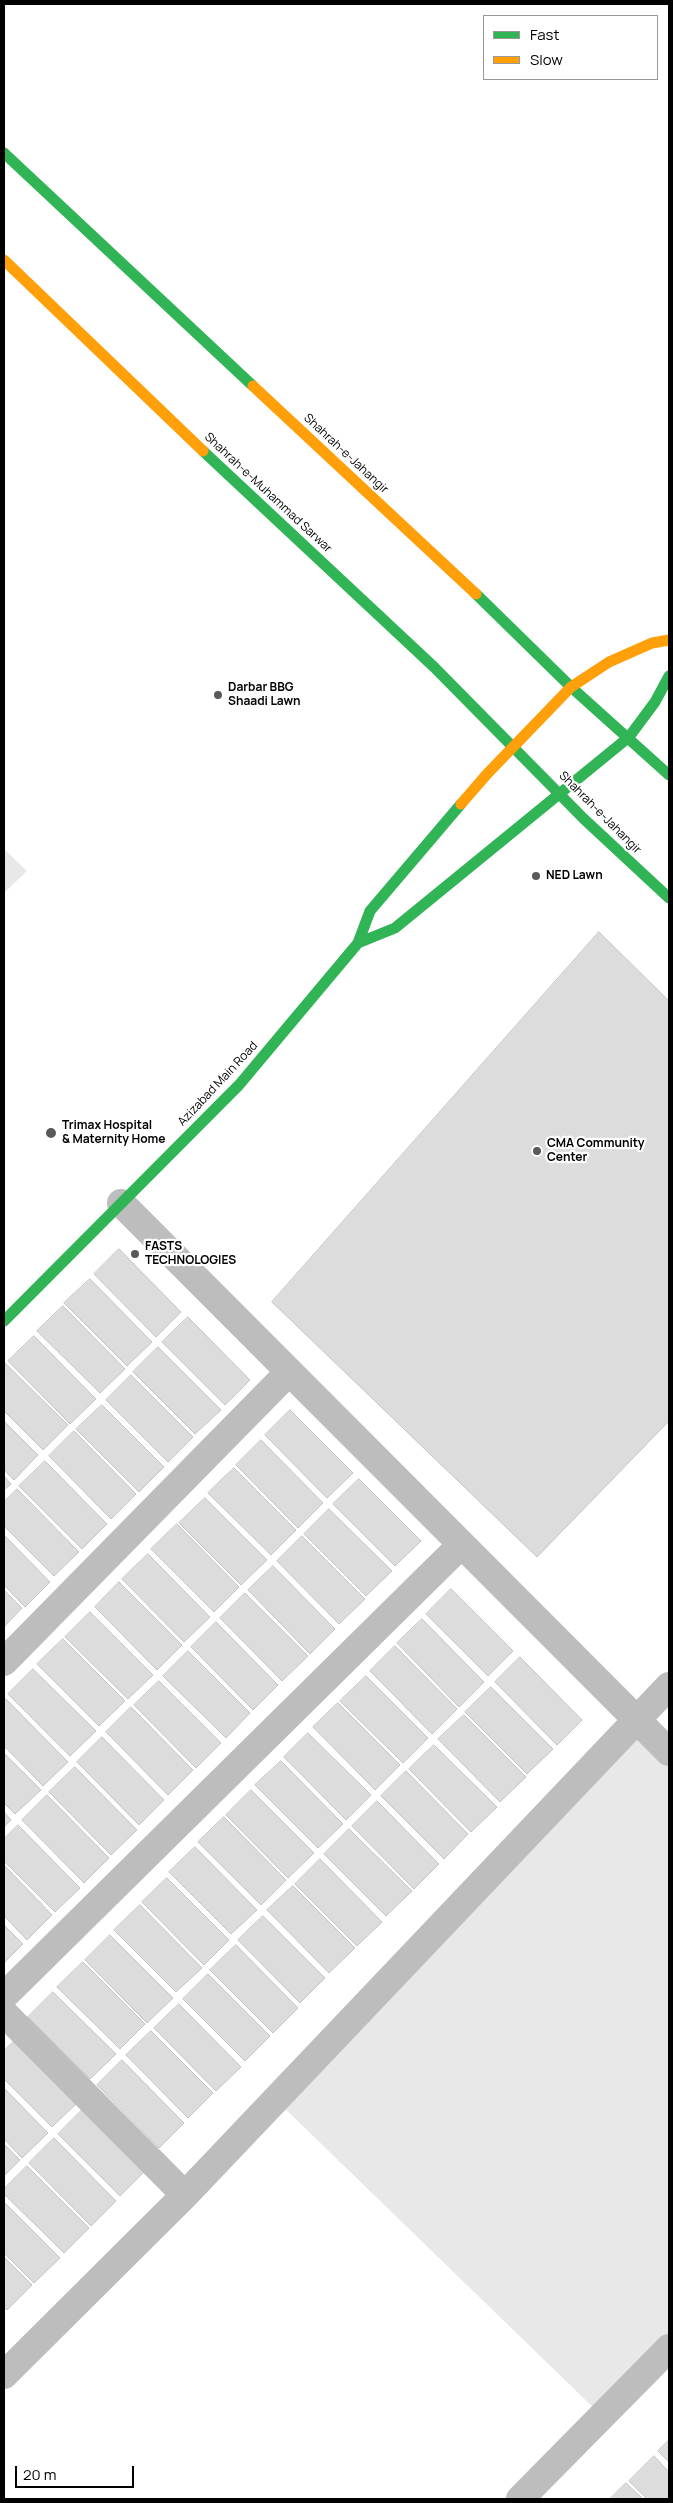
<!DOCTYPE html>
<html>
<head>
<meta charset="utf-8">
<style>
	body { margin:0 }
	#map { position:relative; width:673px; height:2503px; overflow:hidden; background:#fff; font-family:Manrope,sans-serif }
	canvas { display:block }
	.frame { position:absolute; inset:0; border:5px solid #000; pointer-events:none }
	.legend { position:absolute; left:483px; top:15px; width:175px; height:65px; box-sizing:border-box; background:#fff; border:1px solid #999; margin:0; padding:6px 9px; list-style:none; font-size:15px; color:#000 }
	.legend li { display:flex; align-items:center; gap:10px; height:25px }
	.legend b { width:25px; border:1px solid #999 }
	.scale { position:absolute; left:15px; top:2466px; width:119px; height:22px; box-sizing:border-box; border:2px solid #000; border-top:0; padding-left:6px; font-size:15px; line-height:18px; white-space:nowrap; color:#000; -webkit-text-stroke:4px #fff; paint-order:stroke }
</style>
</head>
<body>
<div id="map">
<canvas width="673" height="2503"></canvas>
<div class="frame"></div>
<ul class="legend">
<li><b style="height:6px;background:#30b455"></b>Fast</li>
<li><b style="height:6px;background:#ff9f0a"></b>Slow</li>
</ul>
<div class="scale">20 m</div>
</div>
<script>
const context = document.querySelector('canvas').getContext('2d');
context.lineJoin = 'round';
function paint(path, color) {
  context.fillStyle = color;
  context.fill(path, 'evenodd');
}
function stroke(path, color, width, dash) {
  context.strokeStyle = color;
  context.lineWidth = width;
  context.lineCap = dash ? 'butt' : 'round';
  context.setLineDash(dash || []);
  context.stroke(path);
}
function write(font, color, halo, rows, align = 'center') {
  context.font = font + ' Manrope,sans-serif';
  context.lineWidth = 4.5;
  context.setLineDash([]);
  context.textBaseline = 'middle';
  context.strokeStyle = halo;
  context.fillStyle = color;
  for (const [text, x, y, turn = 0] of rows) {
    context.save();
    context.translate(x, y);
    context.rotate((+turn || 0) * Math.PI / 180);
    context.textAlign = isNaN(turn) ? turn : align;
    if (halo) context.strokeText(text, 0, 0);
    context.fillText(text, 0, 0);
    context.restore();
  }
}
paint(new Path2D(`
	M4 849 27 871 4 893Z
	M636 1719 669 1752V2348L602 2416 276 2100Z`), '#e8e8e8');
const building = new Path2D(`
	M599 932 669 1001V1421L537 1557 272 1302Z
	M119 1249 181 1312 156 1337 94 1274Z
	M90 1279 152 1342 127 1366 64 1303Z
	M63 1306 125 1369 100 1393 37 1331Z
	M188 1317 250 1380 225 1405 162 1342Z
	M34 1336 96 1399 70 1424 8 1361Z
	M158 1347 221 1410 195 1434 133 1372Z
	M5 1363 68 1425 43 1450 4 1411Z
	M131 1375 193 1437 168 1462 106 1400Z
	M102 1405 164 1467 139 1492 76 1429Z
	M290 1410 353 1473 327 1498 265 1435Z
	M4 1421 38 1455 14 1480 4 1470Z
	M74 1431 136 1494 111 1519 49 1456Z
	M261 1440 323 1503 298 1528 236 1465Z
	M45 1461 107 1524 82 1549 19 1486Z
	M234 1468 296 1530 271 1555 208 1493Z
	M4 1476 11 1484 4 1490Z
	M359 1479 421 1541 395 1566 333 1504Z
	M17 1489 79 1552 54 1576 4 1526V1502Z
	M205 1498 267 1560 241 1585 179 1523Z
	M329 1509 392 1571 366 1596 304 1534Z
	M177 1524 239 1587 214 1612 151 1549Z
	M4 1535 50 1582 25 1607 4 1585Z
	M302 1536 365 1599 339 1624 277 1561Z
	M148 1554 210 1617 184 1642 122 1579Z
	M273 1566 335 1629 310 1654 248 1590Z
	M119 1582 182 1645 157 1670 95 1607Z
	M451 1589 513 1651 488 1676 426 1614Z
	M4 1590 22 1608 4 1627Z
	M245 1593 308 1656 282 1681 220 1618Z
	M90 1612 153 1675 128 1699 65 1637Z
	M422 1619 484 1682 459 1707 397 1643Z
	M216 1622 278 1685 253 1710 191 1647Z
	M63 1639 125 1701 99 1726 37 1664Z
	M395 1646 457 1709 432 1734 370 1671Z
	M188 1651 250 1713 226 1738 163 1676Z
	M520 1657 582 1720 557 1745 495 1682Z
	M33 1669 96 1731 70 1756 8 1694Z
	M366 1676 428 1738 403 1763 340 1701Z
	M159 1681 221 1743 196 1768 134 1705Z
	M491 1687 553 1749 527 1774 465 1712Z
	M6 1699 68 1762 43 1786 4 1746V1701Z
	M338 1703 400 1765 375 1790 313 1727Z
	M131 1707 193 1770 168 1795 106 1732Z
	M464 1715 526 1777 500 1802 438 1739Z
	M308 1733 371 1795 346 1820 284 1757Z
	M102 1737 164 1800 139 1825 77 1762Z
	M434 1745 497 1807 471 1832 409 1769Z
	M4 1753 41 1790 15 1814 4 1803Z
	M281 1761 343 1824 318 1848 255 1785Z
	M75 1767 137 1830 111 1855 49 1792Z
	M406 1771 468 1834 444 1859 381 1796Z
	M251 1790 314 1853 288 1878 226 1815Z
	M47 1795 109 1858 84 1883 22 1820Z
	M377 1801 439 1864 414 1889 352 1826Z
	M4 1812 11 1820 4 1827Z
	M224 1817 286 1880 261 1905 198 1842Z
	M18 1825 80 1888 55 1912 4 1861V1839Z
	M349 1829 412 1891 386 1916 324 1854Z
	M195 1847 257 1910 231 1934 169 1872Z
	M320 1859 382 1922 357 1946 295 1884Z
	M4 1865 52 1915 27 1940 4 1916Z
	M167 1878 229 1940 204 1965 142 1902Z
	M293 1886 355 1948 329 1973 267 1910Z
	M140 1905 202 1968 176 1992 114 1930Z
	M263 1916 325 1978 300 2003 238 1940Z
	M4 1925 23 1944 4 1963Z
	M110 1935 173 1998 147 2023 85 1960Z
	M236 1945 298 2008 273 2033 210 1970Z
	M83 1962 145 2024 120 2049 57 1987Z
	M208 1974 270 2036 245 2061 183 1999Z
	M53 1992 116 2054 90 2079 28 2017Z
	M179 2004 241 2067 216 2091 154 2028Z
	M151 2031 213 2093 188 2118 126 2055Z
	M15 2040 77 2103 52 2127 4 2079V2051Z
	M122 2060 184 2123 159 2148 97 2085Z
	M4 2088 48 2133 22 2158 4 2139Z
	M83 2109 145 2171 120 2196 58 2134Z
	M54 2138 116 2201 91 2226 29 2163Z
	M4 2144 20 2160 4 2176Z
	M27 2166 89 2228 64 2253 4 2194V2189Z
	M4 2202 60 2258 34 2283 4 2253Z
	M4 2257 32 2285 7 2310 4 2307Z
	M669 2440V2462L658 2451Z
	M654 2456 669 2472V2499H647L629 2481Z
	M626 2483 643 2499H610Z`);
paint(building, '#dcdcdc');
stroke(building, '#c4c4c4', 1);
stroke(new Path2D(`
	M121 1203 669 1752
	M4 1662 289 1372
	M4 1996 461 1545
	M4 2013 185 2195
	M4 2375 185 2195 669 1686
	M520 2499 669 2348`), '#bdbdbd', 28);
stroke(new Path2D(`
	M4 153 253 386
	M203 451 434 667 584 819 669 898
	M476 594 571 687 669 775
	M358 943 395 928 629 737 655 702 669 676
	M4 1321 239 1085 358 943 370 911 461 804`), '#30b455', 11);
stroke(new Path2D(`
	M4 260 203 451
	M253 386 476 594
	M461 804 487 774 571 687 609 662 652 643 669 640`), '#ff9f0a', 11);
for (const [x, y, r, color] of [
	[218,695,5,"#595959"],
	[536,876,5,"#595959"],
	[51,1133,6,"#595959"],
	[537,1151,5,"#595959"],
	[135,1254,5,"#595959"]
]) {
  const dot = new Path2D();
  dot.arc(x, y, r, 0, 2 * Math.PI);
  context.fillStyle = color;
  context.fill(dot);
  stroke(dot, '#fff', 2);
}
write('12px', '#000', '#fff', [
	["Shahrah-e-Jahangir",346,454,43],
	["Shahrah-e-Muhammad Sarwar",268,493,43],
	["Shahrah-e-Jahangir",600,813,45],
	["Azizabad Main Road",218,1084,-47]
]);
write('bold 12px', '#000', '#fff', [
	["Darbar BBG",228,688],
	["Shaadi Lawn",228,702],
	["NED Lawn",546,876],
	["Trimax Hospital",62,1126],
	["& Maternity Home",62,1140],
	["CMA Community",547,1144],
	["Center",547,1158],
	["FASTS",145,1247],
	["TECHNOLOGIES",145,1261]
], 'left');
</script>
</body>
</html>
